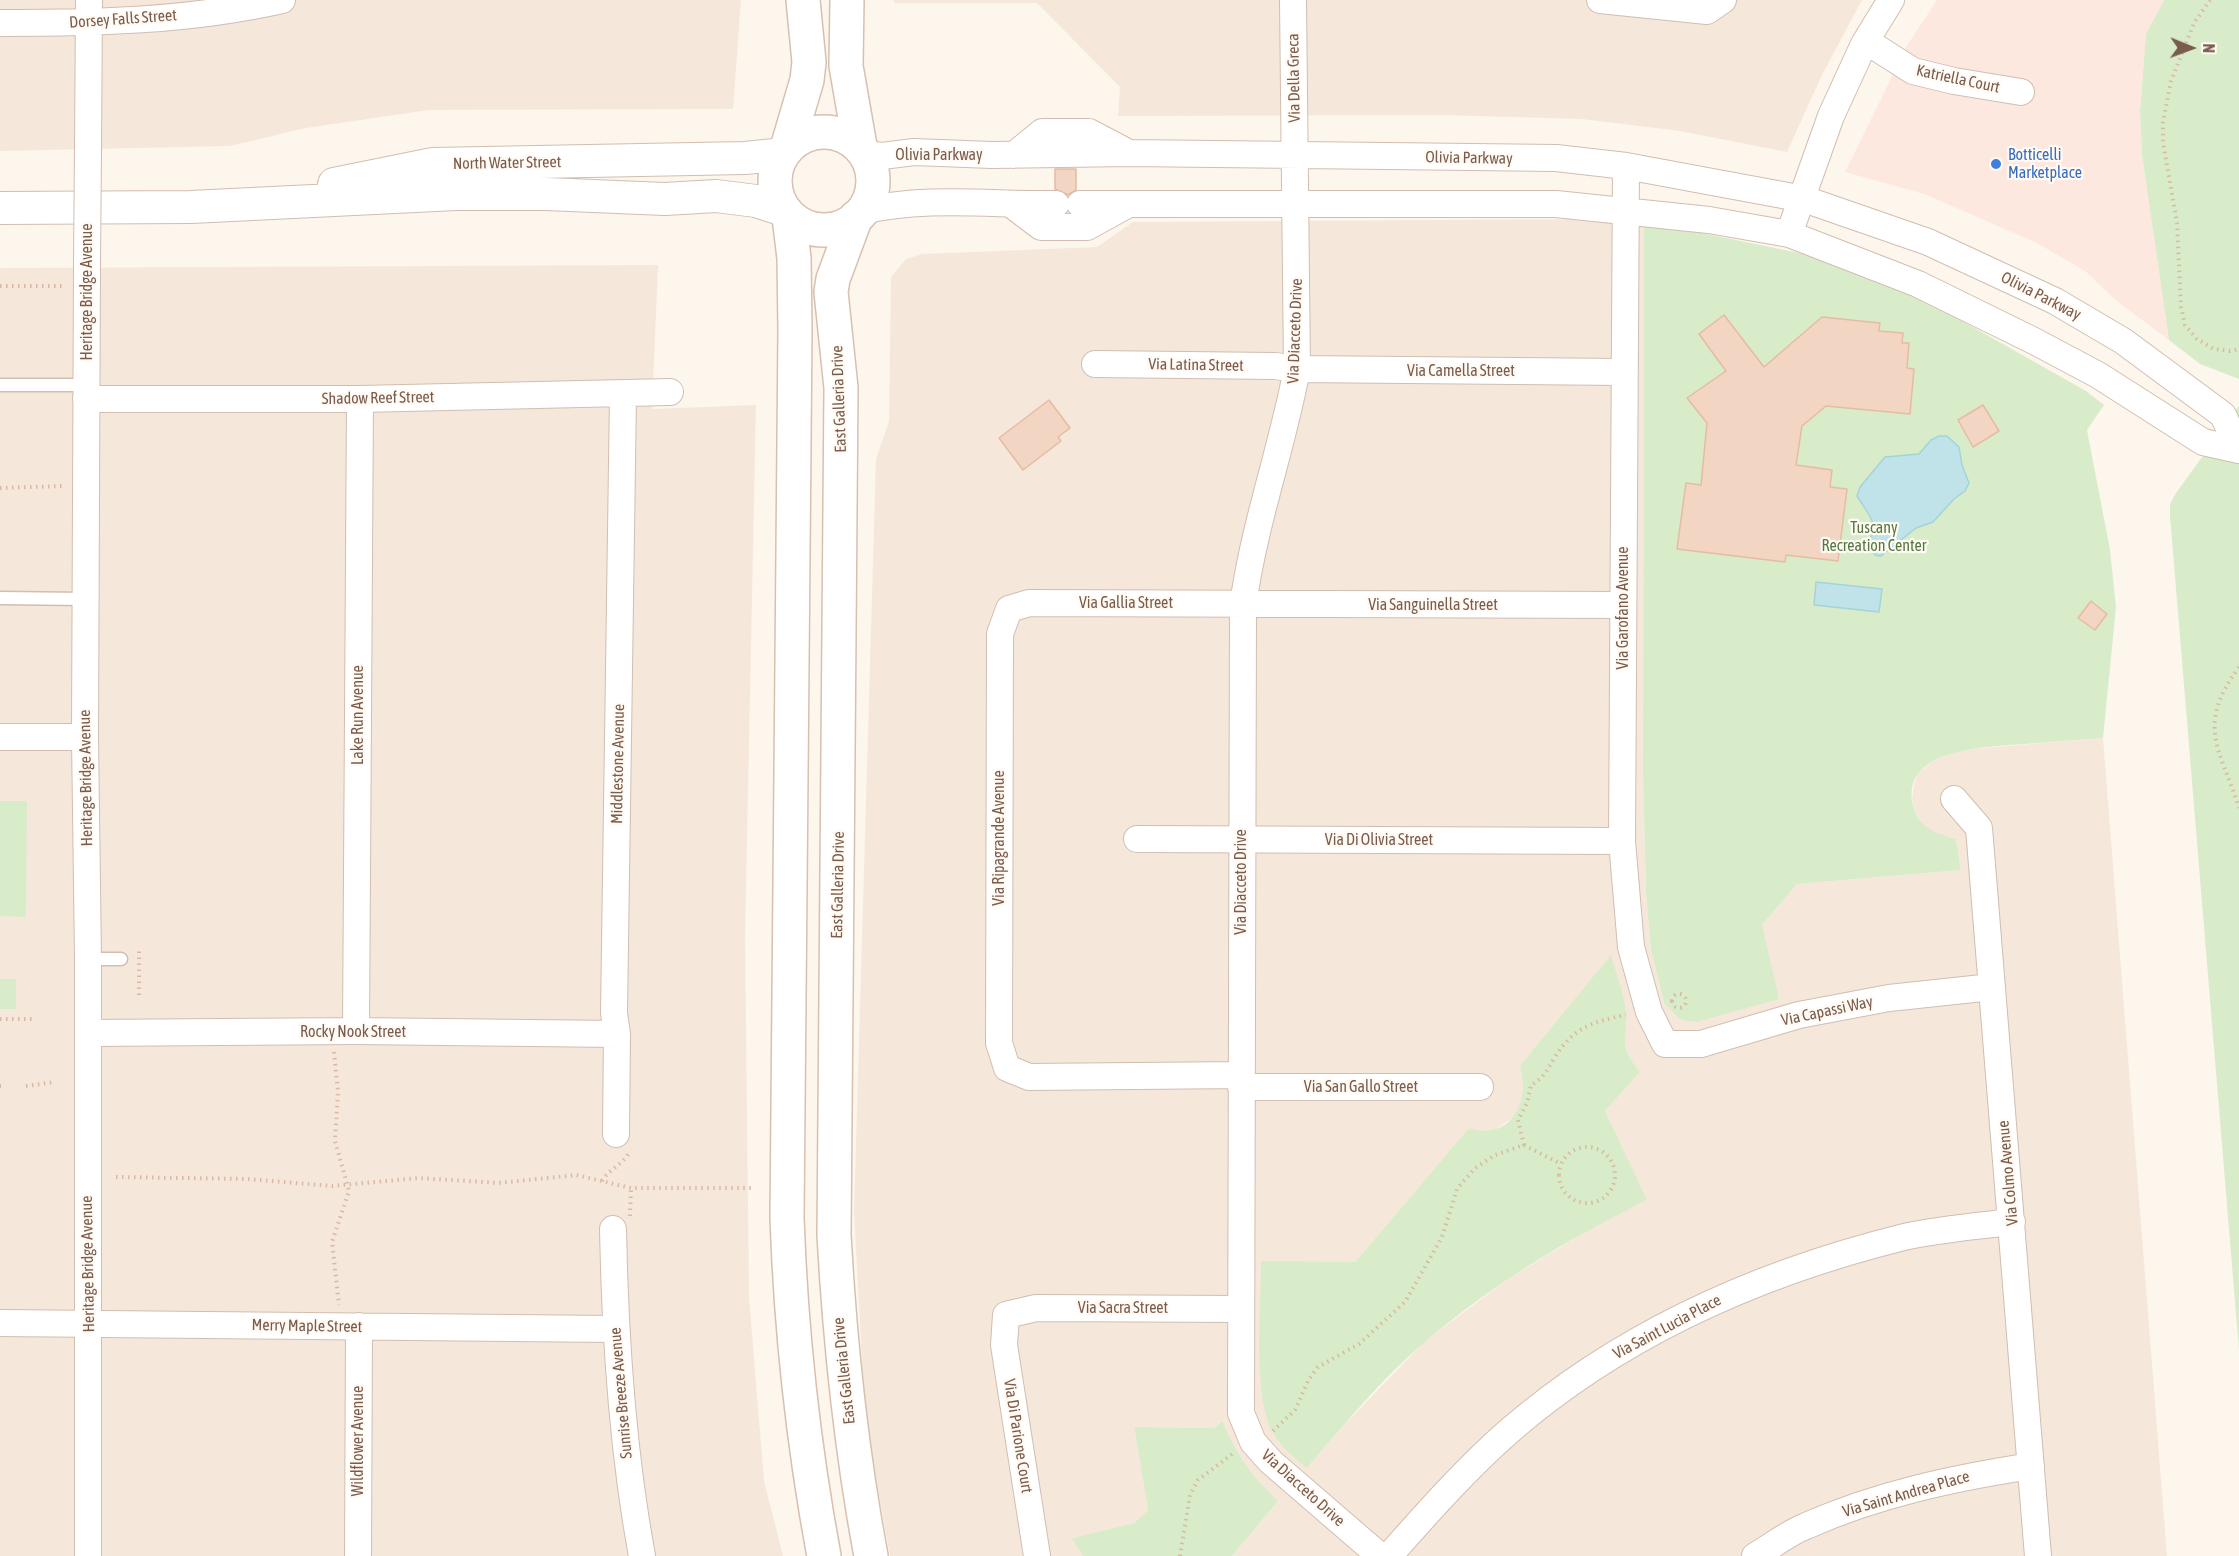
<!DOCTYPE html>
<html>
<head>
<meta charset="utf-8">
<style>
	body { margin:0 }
	#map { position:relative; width:2239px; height:1556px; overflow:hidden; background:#fdf6ec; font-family:"Asap Condensed",sans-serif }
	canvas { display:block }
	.north { position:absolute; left:2161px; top:18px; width:60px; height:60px; -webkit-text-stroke:4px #fffaf3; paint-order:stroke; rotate:91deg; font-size:16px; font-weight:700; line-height:24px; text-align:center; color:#7a5c4d }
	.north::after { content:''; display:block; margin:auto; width:21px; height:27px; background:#7a5c4d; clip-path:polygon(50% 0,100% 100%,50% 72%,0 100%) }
</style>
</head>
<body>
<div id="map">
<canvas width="2239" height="1556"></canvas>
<div class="north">N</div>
</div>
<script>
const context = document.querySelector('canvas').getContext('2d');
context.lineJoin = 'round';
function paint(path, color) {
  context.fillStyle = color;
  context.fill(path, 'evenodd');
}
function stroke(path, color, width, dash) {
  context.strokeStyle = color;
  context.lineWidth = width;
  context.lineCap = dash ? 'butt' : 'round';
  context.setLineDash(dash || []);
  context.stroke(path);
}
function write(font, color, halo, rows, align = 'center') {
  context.font = font + ' "Asap Condensed",sans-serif';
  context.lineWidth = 4.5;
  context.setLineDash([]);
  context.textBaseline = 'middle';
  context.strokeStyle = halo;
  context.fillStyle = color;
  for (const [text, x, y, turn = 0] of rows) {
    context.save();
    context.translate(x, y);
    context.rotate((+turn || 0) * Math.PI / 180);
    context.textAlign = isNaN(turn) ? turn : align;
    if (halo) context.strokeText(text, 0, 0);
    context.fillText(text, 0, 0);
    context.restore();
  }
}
paint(new Path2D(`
	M0 0H741L733 109 429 110 306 128 230 146 0 151Z
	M894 0H1862L1822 75 1787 152 1680 131 1582 119 1441 115 1118 116 1120 87 1037 3H894Z
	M1590 219 1644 226 1643 774 1646 893 1651 950 1664 1003 1762 925 1797 884 1961 870 1956 839 1936 834 1922 826 1915 812 1912 799 1914 785 1918 773 1933 761 1960 750 2103 738 2167 1556H1232L1278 1501 1251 1475 1235 1452 1221 1421 1215 1428 1134 1427 1148 1510 1134 1523 1073 1538 1083 1556H890L865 1417 854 1212 876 459 889 421 891 277 906 259 922 254 1097 247 1133 222ZM1626 1015 1624 1040 1630 1059 1640 1072 1605 1111 1646 1200 1595 1226 1508 1279 1424 1342 1346 1423 1307 1468 1261 1262H1355L1469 1128 1483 1133 1495 1130 1515 1116 1523 1101 1525 1083Z
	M658 265 652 409 756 405 745 937 749 1297 764 1481 783 1556H0V268Z`), '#f5e8da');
paint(new Path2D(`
	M1937 0H2164L2146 34 2140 112 2142 155 2169 340 2118 302 2085 271 2037 243 1924 194 1845 172 1908 44Z`), '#fde8e0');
paint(new Path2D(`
	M2164 0H2239V379L2200 364 2169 340 2142 155 2140 112 2146 34Z
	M1644 226 1692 231 1804 254 1909 291 2086 391 2104 405 2087 430 2110 550 2116 607 2103 738C2077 740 2051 742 2025 744 1990 747 1900 747 1913 805 1918 828 1935 833 1956 839L1961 870 1797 884 1762 925 1779 999 1697 1022 1681 1020 1664 1003 1651 950 1646 893 1643 774Z
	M2239 406V1350L2170 516V504L2176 493Z
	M0 801H27L26 917 0 916Z
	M1611 955C1616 974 1625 996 1626 1015 1627 1045 1619 1045 1640 1072L1605 1111 1647 1200C1568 1239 1491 1285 1425 1342 1381 1379 1344 1425 1307 1468 1294 1458 1280 1446 1272 1431 1253 1395 1261 1305 1261 1261L1355 1262 1469 1128C1510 1142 1531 1102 1520 1066Z
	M0 979H16V1009H0Z
	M1222 1421C1238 1457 1249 1473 1278 1501L1232 1556H1083L1072 1538 1134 1523 1148 1510 1134 1427 1214 1428Z`), '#d8ecc9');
const water = new Path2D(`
	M1939 436H1947L1959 447 1962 465 1969 483 1965 491 1954 499 1933 522 1916 528 1881 556 1875 555 1868 543C1881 523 1867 513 1857 496L1860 487 1885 457 1919 454 1931 440Z
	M1816 582 1882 589 1879 612 1814 605Z`);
paint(water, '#bfe3e8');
stroke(water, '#a5d3da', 1.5);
const building = new Path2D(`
	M1055 169H1076V190L1068 195 1055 189Z
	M1724 315 1764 367 1822 317 1880 323 1879 331 1903 333 1902 343H1909L1907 368 1914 369 1910 414 1826 406 1802 426 1796 465 1832 470 1830 487 1847 489 1838 561 1786 555 1785 562 1677 549 1686 483 1701 485 1707 423 1687 398 1726 371 1699 334Z
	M1049 400 1070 428 1058 437 1061 441 1023 470 999 438Z
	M1983 405 1999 431 1973 447 1958 420Z
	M2091 601 2107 614 2095 630 2078 618Z`);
paint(building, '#f3d5c3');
stroke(building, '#e6bba3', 1.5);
const service = new Path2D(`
	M0 385H87
	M0 598 85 599
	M88 959H121`);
const minor = new Path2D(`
	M1293 0 1297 369C1282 449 1254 524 1243 605L1241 1413 1253 1442 1271 1462 1380 1556
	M1600 0 1707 11 1723 0
	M0 23C94 23 189 21 282 0
	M1866 41 1913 71 1954 81 2021 92
	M88 151 89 0
	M865 154 882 156 914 152 992 155 1130 153 1556 158 1626 166 1804 199 1928 242 2055 301 2123 341 2223 415 2239 450
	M1014 155 1042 132H1089L1127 152
	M1626 166 1622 841 1631 947 1649 1012 1665 1044H1701L1799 1015 1889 998 1992 987
	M1080 204H1556L1709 220 1789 234 1918 284 2034 341 2098 375 2203 442 2239 450
	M1012 205 1041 227H1087L1127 205
	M863 211C925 196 993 205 1056 204
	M1789 234 1831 116 1864 44 1891 0
	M87 261 85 737 88 959V1556
	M1095 364 1275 366 1297 369 1624 372
	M86 399H360L670 392
	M0 737H85
	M1954 799 1979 828 2038 1556
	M1137 839 1622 841
	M356 1031 360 399
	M88 1033 356 1031 617 1034
	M1242 1075 1029 1077 1007 1068 999 1043 1000 634 1009 609 1029 603 1623 605
	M1241 1087H1480
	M616 1134 617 1034 614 1013 623 394
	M613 1229C615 1339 622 1448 642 1556
	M0 1323 614 1329
	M358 1556 359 1326
	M1037 1556 1004 1345 1006 1315 1036 1308 1241 1309
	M1389 1556C1427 1513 1465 1470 1508 1432 1622 1333 1759 1273 1904 1237 1939 1229 1977 1226 2012 1222
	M1755 1556C1772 1546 1788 1533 1806 1526 1878 1494 1954 1478 2031 1466`);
const tertiary = new Path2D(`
	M334 184 433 164 745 158 775 155 785 151
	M0 208 191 207 456 194H546L665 199 716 196 756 201 784 210`);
const secondary = new Path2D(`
	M847 0 846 66 860 146
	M775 181a49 49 0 1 1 98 0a49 49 0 1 1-98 0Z
	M787 148 807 80 809 62 803 0
	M789 217 794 258 795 330 787 1218C791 1332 803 1443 824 1556
	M856 217 833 279 831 292 841 388 834 1235C840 1344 851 1449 871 1556`);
stroke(service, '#d1beb0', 15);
stroke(minor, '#d1beb0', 28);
stroke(tertiary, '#d1beb0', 34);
stroke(secondary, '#d6c0b0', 36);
stroke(new Path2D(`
	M2210 0 2194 23 2171 81 2163 122V142L2177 223 2181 307 2185 325 2197 339 2214 349 2230 351 2239 349
	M0 286H63
	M0 488 62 486
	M2239 667C2195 727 2220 747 2239 808
	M1672 1001a7 7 0 1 1 14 0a7 7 0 1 1-14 0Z
	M139 995V951
	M0 1019H34
	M334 1052 338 1091 335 1141 349 1191 332 1242 339 1305
	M0 1086H1
	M26 1086 55 1082
	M1524 1145 1518 1120 1527 1103 1531 1085C1544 1078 1547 1070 1555 1057 1574 1027 1592 1022 1626 1015
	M1559 1175a28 28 0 1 1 56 0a28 28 0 1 1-56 0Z
	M116 1177 247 1179 332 1186 419 1178 499 1183 576 1175 631 1188H754
	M602 1181C609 1169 622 1165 629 1153
	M630 1216 631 1188
	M1273 1431 1295 1410 1309 1379 1318 1367 1359 1344 1405 1302 1442 1237 1457 1189 1474 1169 1495 1155 1524 1145 1561 1164
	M1180 1556 1190 1495 1198 1480 1235 1452`), '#d9b8a5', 4, [1.5, 4.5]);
stroke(service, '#fff', 12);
stroke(minor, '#fff', 26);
stroke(tertiary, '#fff', 32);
stroke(secondary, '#fff', 33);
const minorBridge = new Path2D(`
	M87 261 88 151`);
stroke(minorBridge, '#d1beb0', 28, []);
stroke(minorBridge, '#fff', 26);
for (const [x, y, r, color] of [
	[1996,164,6,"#3f7fe0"]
]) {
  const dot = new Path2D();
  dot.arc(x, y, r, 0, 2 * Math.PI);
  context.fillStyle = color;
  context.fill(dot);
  stroke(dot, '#fffaf3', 2);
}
write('16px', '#7a5c4d', '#fffaf3', [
	["Dorsey Falls Street",123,19,-4],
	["Via Della Greca",1294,78,-91],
	["Katriella Court",1958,79,12],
	["Olivia Parkway",939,155],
	["Olivia Parkway",1469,158,1],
	["North Water Street",507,163,-1],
	["Heritage Bridge Avenue",87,292,-90],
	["Olivia Parkway",2041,296,27],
	["Via Diacceto Drive",1295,331,-88],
	["Via Latina Street",1196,365,1],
	["Via Camella Street",1461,371],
	["Shadow Reef Street",378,398,-1],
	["East Galleria Drive",839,399,-92],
	["Via Gallia Street",1126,603],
	["Via Sanguinella Street",1433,605],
	["Via Garofano Avenue",1623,608,-90],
	["Lake Run Avenue",358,715,-90],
	["Middlestone Avenue",618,764,-89],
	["Heritage Bridge Avenue",86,778,-91],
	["Via Ripagrande Avenue",999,838,-90],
	["Via Di Olivia Street",1379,840],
	["Via Diacceto Drive",1241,882,-90],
	["East Galleria Drive",838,885,-89],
	["Via Capassi Way",1827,1011,-12],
	["Rocky Nook Street",353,1032],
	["Via San Gallo Street",1361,1087],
	["Via Colmo Avenue",2008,1173,-95],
	["Heritage Bridge Avenue",88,1264,-91],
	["Via Sacra Street",1123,1308],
	["Merry Maple Street",307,1326,1],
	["Via Saint Lucia Place",1667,1327,-28],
	["East Galleria Drive",844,1371,-96],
	["Sunrise Breeze Avenue",621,1393,-95],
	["Via Di Parione Court",1018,1436,81],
	["Wildflower Avenue",358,1441,-90],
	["Via Diacceto Drive",1303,1488,42],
	["Via Saint Andrea Place",1906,1494,-16]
]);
write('16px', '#366cbe', '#fffaf3', [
	["Botticelli",2008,155],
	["Marketplace",2008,173]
], 'left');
write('16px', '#537a41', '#fffaf3', [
	["Tuscany",1874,528],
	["Recreation Center",1874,546]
]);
</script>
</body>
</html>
